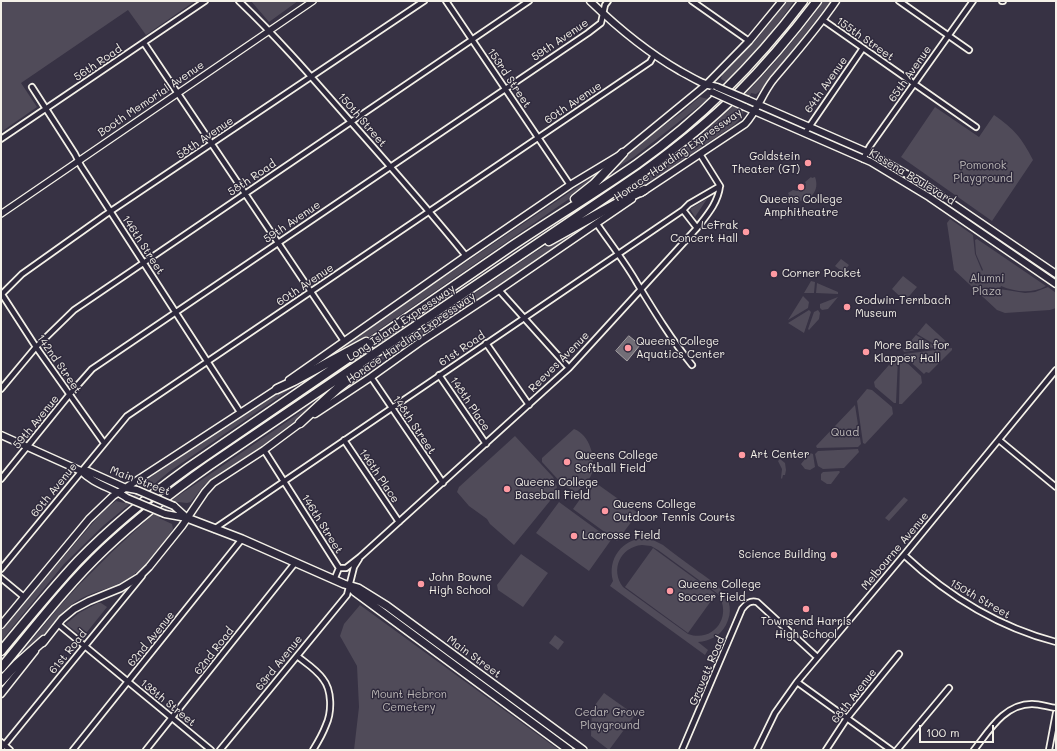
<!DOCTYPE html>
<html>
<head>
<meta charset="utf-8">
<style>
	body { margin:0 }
	#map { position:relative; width:1057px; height:751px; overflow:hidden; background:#373244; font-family:Mali,sans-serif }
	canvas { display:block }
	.frame { position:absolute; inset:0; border:2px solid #f4f1e8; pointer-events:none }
	.scale { position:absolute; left:919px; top:725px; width:75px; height:18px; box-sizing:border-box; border:2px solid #f4f1e8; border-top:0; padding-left:5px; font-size:12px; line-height:14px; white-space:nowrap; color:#f4f1e8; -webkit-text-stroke:3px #2f2a3d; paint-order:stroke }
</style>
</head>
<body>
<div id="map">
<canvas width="1057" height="751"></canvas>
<div class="frame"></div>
<div class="scale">100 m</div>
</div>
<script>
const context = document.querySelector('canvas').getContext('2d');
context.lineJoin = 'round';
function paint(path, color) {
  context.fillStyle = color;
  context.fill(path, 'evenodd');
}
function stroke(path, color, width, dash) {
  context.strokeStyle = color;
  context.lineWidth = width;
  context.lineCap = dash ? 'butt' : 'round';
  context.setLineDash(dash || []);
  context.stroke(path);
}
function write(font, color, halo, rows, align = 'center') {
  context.font = font + ' Mali,sans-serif';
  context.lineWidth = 3;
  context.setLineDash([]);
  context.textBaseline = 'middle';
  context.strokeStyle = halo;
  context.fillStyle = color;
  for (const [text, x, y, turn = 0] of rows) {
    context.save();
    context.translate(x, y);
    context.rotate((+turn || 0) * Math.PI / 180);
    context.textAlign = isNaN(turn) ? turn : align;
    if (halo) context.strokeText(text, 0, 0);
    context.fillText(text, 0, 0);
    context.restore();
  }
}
paint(new Path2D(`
	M1 1H195L146 35 128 10 21 83 37 107 1 132Z
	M251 1H298L269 22Z
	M787 1H794C774 30 751 57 726 82L721 79 722 75 757 39Z
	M824 1H831L760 91 756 94 751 93 741 118 734 125 660 175 613 202 612 200C638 182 665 165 689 145 742 102 783 56 824 1Z
	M700 97 708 99 634 157 610 172V171L626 154 681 113Z
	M935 107 979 137 994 115C1014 129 1022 138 1033 160L992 221 901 157Z
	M597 174 598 175 588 186 368 337 310 369 309 368Z
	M811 177 812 178 815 177C822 196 801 207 786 197L789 195 788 193 793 190 797 191 804 188 806 184 805 182Z
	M707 199 695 217 690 209Z
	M950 219 973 235 975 254 982 271 983 270 976 254 975 240 977 239 1046 286C1032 294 1015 292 1001 286L1000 289 1025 293 1035 292 1048 287 1056 293V308L1050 310 1005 313 997 310 954 270 947 223Z
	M590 220 591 222 409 346 407 343 366 371 361 375 362 378 336 395 352 377 534 253Z
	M841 259 849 265 843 272 835 266Z
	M903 276 917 287 905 301 892 289Z
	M811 281 815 282 814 293H804Z
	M817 283 838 292V294L816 293Z
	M803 296 809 302 808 308 788 320Z
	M838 297 828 309 822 310 820 308V304Z
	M809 310 811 312 804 333 788 323Z
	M818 310 820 313 819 319 809 330 808 329 814 312Z
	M926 323 949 344V345L939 347 917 334Z
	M916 335 936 347 904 352 903 350Z
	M952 348V350L929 373 926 372 924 374 904 356V354Z
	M896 357 898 359 896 403H894L875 387 874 382Z
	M902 358 921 376 922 383 902 404H899L900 359Z
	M314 373 170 471 104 525 64 564 1 641V631L7 623 104 510 116 501 124 503 145 487 144 485 145 481 271 396Z
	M867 389 872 390 892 407 893 414 865 444 863 443 857 401Z
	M326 395 296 423 204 485 191 502 187 503 178 502 159 518 172 524 173 529C159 549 142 574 118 584 102 591 85 594 71 605 60 613 53 624 44 634 33 646 20 656 8 667L24 650 59 607 79 585 113 551 149 518 175 498Z
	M855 405 861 444 858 447 817 448 816 446Z
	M574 429C590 435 596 458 592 473 589 481 583 487 576 492L563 485 542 462V458Z
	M515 436 553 477 557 487 554 496 514 545 490 524 487 519 469 506 457 492 459 487Z
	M858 449 859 452 844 468 823 469 818 466 815 454 818 451Z
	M810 453 813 454 815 467 810 470 805 469 801 464Z
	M780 459 785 463 786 470 785 475H783L782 479 781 478 782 469 778 461Z
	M839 471 840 472 831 484H827L821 480V474L823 472Z
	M593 481 638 513 617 541 573 509Z
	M904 497 908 500 889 521 885 518Z
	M559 502 611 540 589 571 536 533Z
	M645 538 655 541 663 545C673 553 684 561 695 569 714 583 740 598 726 625 720 636 710 641 698 642L708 650 705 655 610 586 613 581C607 559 622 539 645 538ZM642 545 651 546 658 550 718 594C733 617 713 643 688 634L623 587C610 570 620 547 642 545Z
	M653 548 716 594 688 633 625 587Z
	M521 554 548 573 523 607 498 590 497 585Z
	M98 603H101L107 607 83 637 66 624 79 613Z
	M360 605 559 750H354L359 707 357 666 340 636 344 624Z
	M555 635 564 642 558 650 549 643Z
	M604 693 635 715 609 750 591 736 592 709Z`), '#504b59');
const water = new Path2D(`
	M629 336 640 345 627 361 616 351Z`);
paint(water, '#726e77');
stroke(water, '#a6a2a4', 1);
const minor = new Path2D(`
	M239 1C279 39 315 81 351 122 390 166 429 210 466 256
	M446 1 570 185
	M692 1 749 41
	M899 1 969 50
	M1002 1H1003
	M823 20 976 127
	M144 43 344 341
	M32 87 75 154 81 166 240 412
	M805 133 863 48
	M1 139 205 1
	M863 159 870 146 973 1
	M683 210 697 228
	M597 224C610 243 625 262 637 283 654 311 671 339 692 365
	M499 290 569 368
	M1 293 36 347 104 443
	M1 295 22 274 105 215 424 1
	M486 343 529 405
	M439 375 486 444
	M371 377 443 483
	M1 389 36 347 74 310 529 1
	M344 440 399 522
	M999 440 1056 487
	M264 450 339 568
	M1 479 69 395 92 369 588 33 601 23 605 5 608 1
	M214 529 683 210 689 204 720 186
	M904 555C948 596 998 627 1056 642
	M339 568H346L360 557 569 368 697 228C707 215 718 203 720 186L700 154
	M1 569 127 416 650 62 654 55
	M1 578 24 597
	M334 580 339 568
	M58 624 211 750
	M297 656C306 663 317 670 323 679 332 690 332 712 326 725 323 733 318 742 313 750
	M797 682 891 750
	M1 742 10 750
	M1 749 142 576
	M73 750 242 539
	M146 750 295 563
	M220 750 347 595 354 567 359 559
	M682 750 742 609C746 604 750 600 757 602L817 657
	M757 750 775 713 797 682 904 555 1056 370
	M826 750 847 718 899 654
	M897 750 949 688
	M974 750C989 731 1004 704 1032 704 1040 704 1048 707 1056 708
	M1049 750 1056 713`);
const tertiary = new Path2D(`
	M1 214 313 1`);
const secondary = new Path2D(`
	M590 1C618 28 647 52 680 71 693 78 703 85 717 87
	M748 100 867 152 919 181 1056 274
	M745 107 871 162 929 197 1056 284
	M641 193 745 124C757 111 762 94 773 80 795 54 817 29 836 1
	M289 380 466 256 570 185 623 153 706 85 749 41 782 1
	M315 414 371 377 420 342 499 290 632 199
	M1 435 81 471C93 484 113 488 127 498
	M81 471H88L126 488 137 490
	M174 506 186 517
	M165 514 187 518
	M1 625 89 519 113 496 280 387
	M43 643 62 619 74 609 89 601 121 588 139 577 149 567 182 526 205 492 213 483 264 450 303 421
	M1 694 35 651`);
const primary = new Path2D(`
	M187 518 242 539 344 584 358 588 387 606 583 750
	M349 586 355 592 569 750`);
const motorway = new Path2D(`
	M575 199 594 184 623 153
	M549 241 621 201 644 190
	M277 389 294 381 366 342
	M300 423 338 388 361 370
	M1 651C26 621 51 590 78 561 112 526 149 496 188 468 294 396 400 323 506 250 549 221 594 194 637 164 700 119 756 63 803 1
	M1 668C35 627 67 585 105 549 138 518 173 491 210 465L643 172C676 148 708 123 737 94 766 65 792 34 817 1
	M1 681 17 664 44 640`);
stroke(minor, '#f4f1e8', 8);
stroke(tertiary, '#f4f1e8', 8);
stroke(secondary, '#f4f1e8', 9);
stroke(primary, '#f4f1e8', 10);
stroke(motorway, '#f4f1e8', 11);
stroke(minor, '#2f2a3d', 4.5);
stroke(tertiary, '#2f2a3d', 5.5);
stroke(secondary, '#2f2a3d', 6);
stroke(primary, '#2f2a3d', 7);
stroke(motorway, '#2f2a3d', 8);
const secondaryBridge = new Path2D(`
	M717 87 748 100
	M712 92 745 107
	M137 490 174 506
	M127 498 165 514`);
stroke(secondaryBridge, '#f4f1e8', 9, []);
stroke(secondaryBridge, '#2f2a3d', 6);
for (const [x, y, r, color] of [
	[808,163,4,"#ff9aa2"],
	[801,187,4,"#ff9aa2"],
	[746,232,4,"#ff9aa2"],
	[774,274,4,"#ff9aa2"],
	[847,307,4,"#ff9aa2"],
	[628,348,4,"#ff9aa2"],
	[866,352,4,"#ff9aa2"],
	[742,455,4,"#ff9aa2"],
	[567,462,4,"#ff9aa2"],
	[507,489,4,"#ff9aa2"],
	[605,511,4,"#ff9aa2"],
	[574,536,4,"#ff9aa2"],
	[834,555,4,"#ff9aa2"],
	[421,584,4,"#ff9aa2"],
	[670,591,4,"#ff9aa2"],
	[806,609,4,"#ff9aa2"]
]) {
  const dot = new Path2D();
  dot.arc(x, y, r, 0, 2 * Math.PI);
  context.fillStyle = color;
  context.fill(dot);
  stroke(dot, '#2f2a3d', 1.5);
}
write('11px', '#f4f1e8', '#2f2a3d', [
	["155th Street",865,39,35],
	["59th Avenue",560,40,-34],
	["56th Road",98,63,-34],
	["65th Avenue",910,74,-55],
	["153rd Street",509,78,56],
	["64th Avenue",826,85,-55],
	["Booth Memorial Avenue",151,99,-34],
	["60th Avenue",573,103,-34],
	["150th Street",362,120,49],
	["58th Avenue",205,138,-34],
	["Horace Harding Expressway",678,155,-35],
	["Kissena Boulevard",912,177,31],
	["58th Road",252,178,-34],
	["59th Avenue",292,222,-34],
	["146th Street",143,245,57],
	["60th Avenue",305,285,-34],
	["Long Island Expressway",401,323,-34],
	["Horace Harding Expressway",411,338,-34],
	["61st Road",462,349,-34],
	["Reeves Avenue",559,362,-45],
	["142nd Street",59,364,55],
	["148th Place",470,404,56],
	["59th Avenue",36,422,-51],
	["148th Street",414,425,56],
	["146th Place",379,476,56],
	["Main Street",140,481,21],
	["60th Avenue",54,490,-51],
	["146th Street",322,524,58],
	["Melbourne Avenue",895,551,-50],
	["150th Street",980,599,30],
	["62nd Avenue",151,639,-51],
	["62nd Road",214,651,-52],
	["61st Road",68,652,-51],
	["Main Street",474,657,36],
	["63rd Avenue",279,663,-51],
	["Gravett Road",707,671,-67],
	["68th Avenue",854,696,-52],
	["138th Street",168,703,39]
]);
write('11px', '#f4f1e8', '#2f2a3d', [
	["Goldstein",800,157,"right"],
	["Theater (GT)",800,170,"right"],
	["Queens College",801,200,"center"],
	["Amphitheatre",801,213,"center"],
	["LeFrak",738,226,"right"],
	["Concert Hall",738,239,"right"],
	["Corner Pocket",782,274],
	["Godwin-Ternbach",855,301],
	["Museum",855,314],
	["Queens College",636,342],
	["Aquatics Center",636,355],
	["More Balls for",874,346],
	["Klapper Hall",874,359],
	["Art Center",750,455],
	["Queens College",575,456],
	["Softball Field",575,469],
	["Queens College",515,483],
	["Baseball Field",515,496],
	["Queens College",613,505],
	["Outdoor Tennis Courts",613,518],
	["Lacrosse Field",582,536],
	["Science Building",826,555,"right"],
	["John Bowne",429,578],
	["High School",429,591],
	["Queens College",678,585],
	["Soccer Field",678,598],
	["Townsend Harris",806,622,"center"],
	["High School",806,635,"center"]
], 'left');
write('11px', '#bbb7b6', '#2f2a3d', [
	["Pomonok",983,166],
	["Playground",983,179],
	["Alumni",987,279],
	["Plaza",987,292],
	["Quad",845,433],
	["Mount Hebron",409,695],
	["Cemetery",409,708],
	["Cedar Grove",610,713],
	["Playground",610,726]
]);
</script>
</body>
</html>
